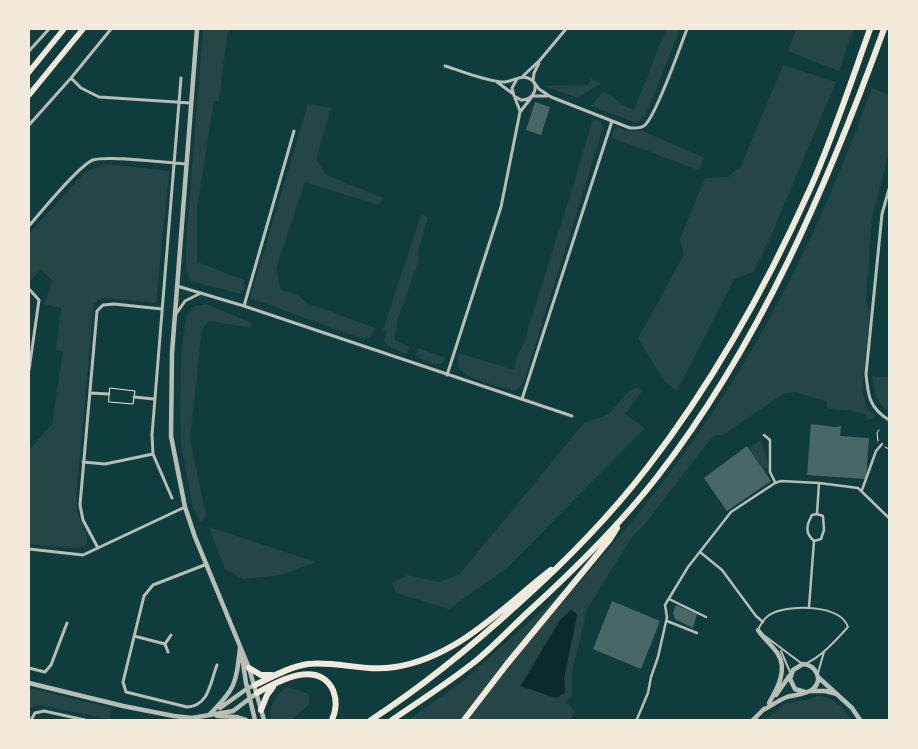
<!DOCTYPE html>
<html>
<head>
<meta charset="utf-8">
<style>
	body { margin:0 }
	#map { position:relative; width:918px; height:749px; overflow:hidden; background:#0f3d3e; font-family:"Nunito Sans",sans-serif }
	canvas { display:block }
	.frame { position:absolute; inset:0; border:30px solid #f1e9da; pointer-events:none }
</style>
</head>
<body>
<div id="map">
<canvas width="918" height="749"></canvas>
<div class="frame"></div>
</div>
<script>
const context = document.querySelector('canvas').getContext('2d');
context.lineJoin = 'round';
function paint(path, color) {
  context.fillStyle = color;
  context.fill(path, 'evenodd');
}
function stroke(path, color, width, dash) {
  context.strokeStyle = color;
  context.lineWidth = width;
  context.lineCap = dash ? 'butt' : 'round';
  context.setLineDash(dash || []);
  context.stroke(path);
}
paint(new Path2D(`
	M203 29H230L227 36 219 101H214L197 208V262L244 280V289L241 294 191 281 186 270V246Z
	M666 29H680L646 115 637 123 591 106 603 92C614 95 620 106 634 110Z
	M796 29H854L839 71 788 51Z
	M783 65 836 82 771 236 753 272 734 279 677 391 664 381 638 338 684 255 680 239 705 178 728 177 741 166Z
	M591 79 601 83 578 98 544 86 588 85Z
	M872 88 889 95V153L872 218 866 301 870 312 862 391 868 410 875 415 872 419H866V415L854 411 828 409 826 401 795 392 783 394 721 436 717 435 712 437 645 524 632 537 587 609 572 671V695L567 702 574 711 570 720H469C487 696 504 670 523 647 567 594 615 546 656 491 700 434 740 374 774 310 813 239 844 164 872 88Z
	M308 104 331 108 316 159 326 175 383 198 378 205 305 182 276 269 281 290 296 294 307 303 375 328C372 336 369 339 360 338L250 298Z
	M593 119 601 122 603 128 524 381 519 388 513 391C501 387 467 379 460 369 456 364 458 359 459 353L513 370 519 352 522 348 574 183Z
	M617 127 627 131H643L704 158 699 170 612 138 613 131Z
	M106 164 169 171 156 303 103 298 94 303 76 497 77 513 87 536V543L84 547 68 548 29 544V450L52 424 63 351 56 350 61 308 44 304 53 281 40 269 29 283V234L85 172Z
	M421 215 428 217 418 251V262L397 321 395 340 410 347 406 354 388 346 384 341 387 331 383 330Z
	M206 304 250 322 252 328 209 321 202 329 190 439 206 516 201 522 193 508 181 444 180 411 181 353 186 317 194 306Z
	M418 348 446 358 442 363 437 365 418 358 416 354Z
	M872 376 889 377V413L876 398Z
	M637 387 642 391 625 414 645 428 508 567 449 609 396 593 392 583 408 575 439 582 459 575 584 423 609 414 628 392Z
	M761 440 769 467 764 470 749 448Z
	M209 527 316 562 282 575 243 579 225 569Z
	M568 587 534 626 462 720H408L462 682Z
	M287 687 309 694V705L291 720H272C268 705 275 696 287 687Z
	M29 688 112 708 109 719 39 705 29 708Z
	M817 696C832 695 844 708 851 720H765L784 704 809 699Z`), '#244646');
paint(new Path2D(`
	M571 610 576 613 577 616 564 678 565 693 556 698 523 687 521 685 523 682 560 620Z`), '#0a2a2b');
paint(new Path2D(`
	M535 102 550 107 541 135 526 130Z
	M811 424 836 427 841 426 840 436 869 438 866 479 807 475Z
	M747 446 771 481 727 511 704 478Z
	M612 601 660 621 641 669 593 649Z
	M676 605 697 614 693 628 675 619 673 613Z`), '#486865');
stroke(new Path2D(`
	M110 388 135 391 133 404 109 402Z
	M878 441 877 433 879 430
	M885 447 889 449`), '#f1e9da', 1);
stroke(new Path2D(`
	M758 629C762 623 765 616 773 613 791 605 840 604 848 627 836 640 823 655 807 663
	M765 636 801 663
	M781 651 790 672
	M818 673 824 652`), '#b8beb3', 2);
stroke(new Path2D(`
	M764 435 770 440V472L775 482
	M862 490 876 451 882 444
	M814 541C805 533 806 526 812 515L817 514
	M700 552 722 570 756 616 763 622
	M669 599 706 617
	M809 607 814 541 821 539 824 530 823 516 817 514 819 483
	M667 621 697 633
	M637 719 648 693 651 677 658 657 667 617 665 605 688 567 731 512 775 483 781 481 819 483 858 488 889 518`), '#b8beb3', 2.5);
stroke(new Path2D(`
	M29 51 49 29
	M445 66C462 71 487 82 505 82 513 81 521 75 528 78 542 83 534 101 521 100L514 96 512 88 517 79
	M523 76 540 60 566 29
	M71 78 81 88 99 97 191 103
	M533 81 534 73 539 63
	M497 82 512 93
	M534 82 539 89 551 97 630 128C635 128 641 129 645 125 657 114 680 47 687 29
	M533 96H547
	M515 98 520 111
	M29 125 71 78 111 29
	M889 189 882 214 866 374C868 395 869 408 889 420
	M29 226C41 212 79 165 93 160 108 155 167 163 186 164
	M177 286 244 306 572 416
	M29 289 39 300 29 370
	M244 306 294 131
	M176 314 185 301 201 293
	M447 375 501 207 520 112 531 98
	M90 393 109 394
	M134 397 154 399
	M522 399 612 121
	M83 462 105 464 153 454
	M172 498 153 454 152 435 181 78
	M98 548 83 520 80 505 97 311 103 305 114 304 162 309
	M29 549 83 555 185 507
	M207 564 153 585 144 596 123 682 126 692 187 707C209 706 210 683 217 665
	M134 636 165 644
	M168 652 165 644 171 635
	M29 668 45 672 51 665 67 623
	M31 720 35 713 44 711 85 720`), '#b8beb3', 3);
stroke(new Path2D(`
	M197 29 172 353 171 436 185 507 195 537 249 668 264 720
	M758 630C764 639 772 645 778 654 788 670 777 689 769 703
	M242 656 246 683 255 720
	M818 677 852 708 860 720
	M29 683 123 706 174 716 192 718 233 711 257 693
	M810 691H825L837 694
	M776 695 790 675
	M220 708 248 688 255 685
	M763 710C771 706 779 700 787 697 795 695 807 694 813 689 824 679 815 665 803 664L793 670 790 679 795 689 805 692
	M209 715C235 689 236 685 240 648
	M217 716 236 717 246 720
	M753 720 764 709`), '#b8beb3', 4.5);
stroke(new Path2D(`
	M29 72 64 29
	M29 95 83 29`), '#f1e9da', 5.5);
stroke(new Path2D(`
	M249 668 261 675H272
	M255 685C272 677 289 667 308 664 337 661 365 672 395 667 458 657 503 607 551 570
	M257 693C278 681 318 659 333 690 337 700 336 711 332 720
	M261 710 267 695 273 687
	M371 720C423 686 472 646 518 604 565 562 609 517 647 468 712 384 767 285 810 189 833 137 851 82 870 29
	M392 720C421 700 451 681 477 660 495 645 511 628 528 612 574 570 619 526 657 477 760 344 827 186 884 29
	M464 720 507 664 610 539 617 528`), '#f1e9da', 6);
</script>
</body>
</html>
